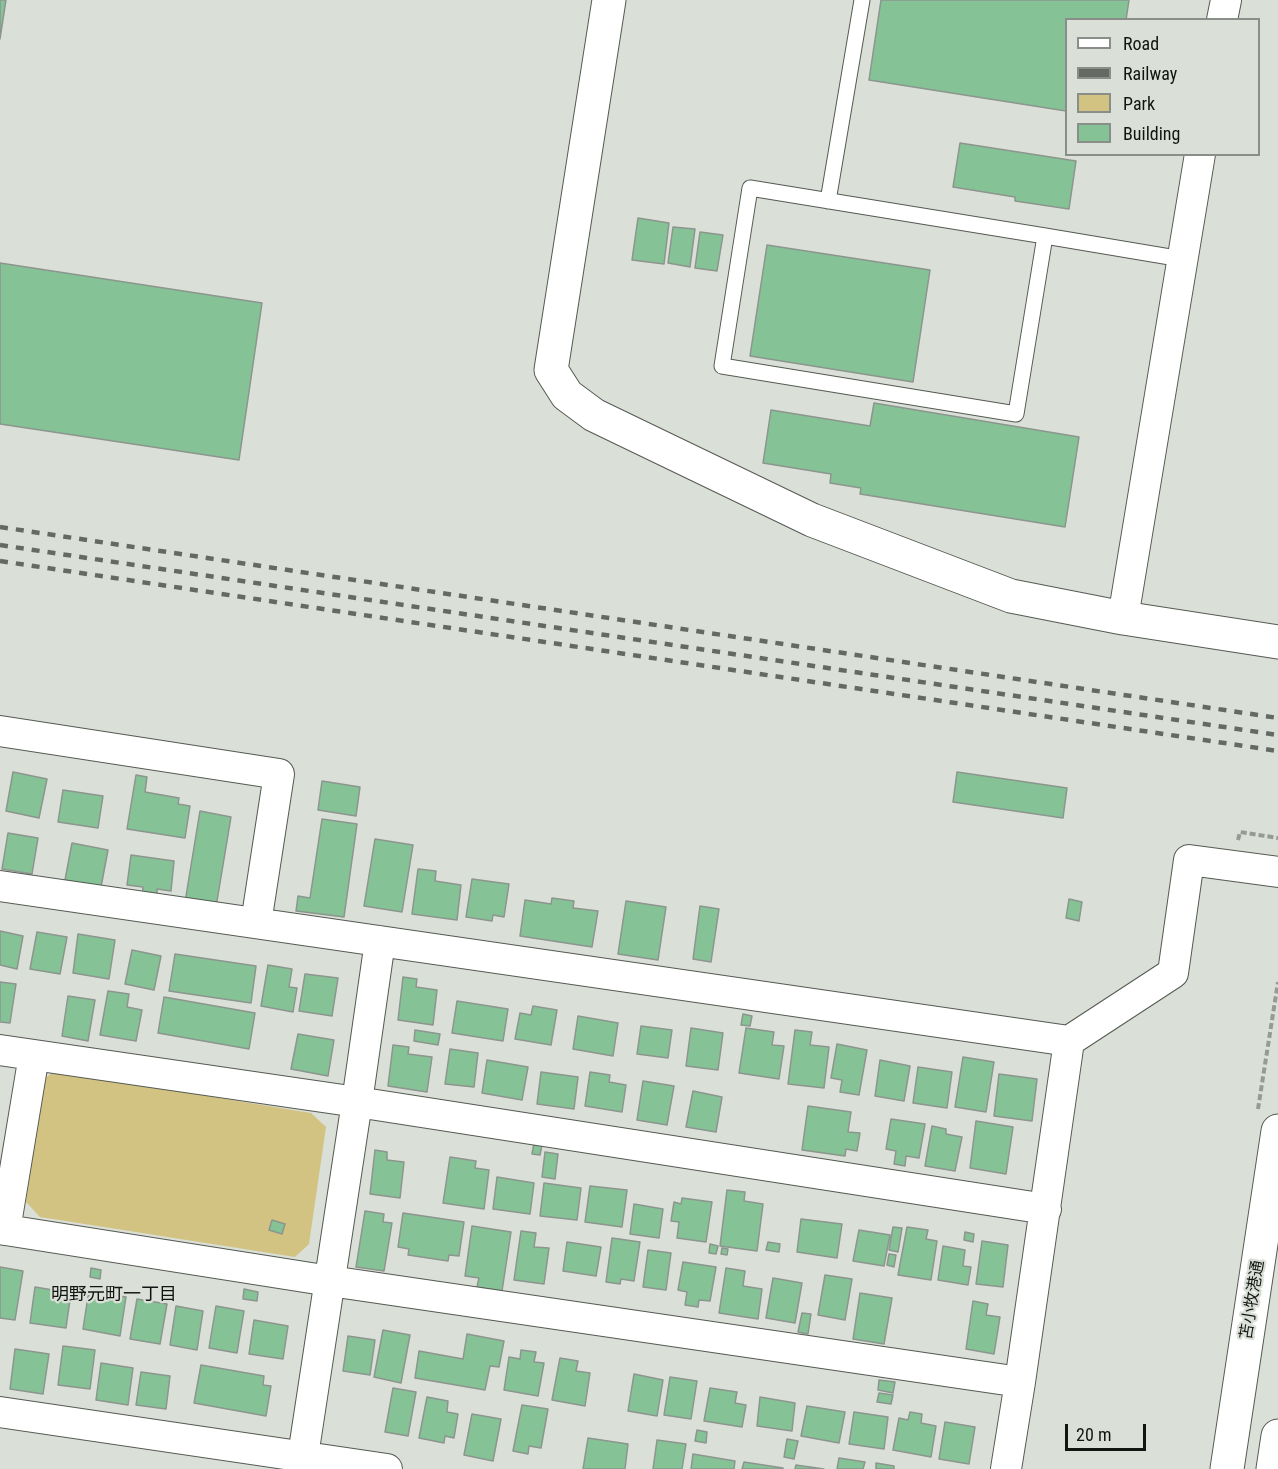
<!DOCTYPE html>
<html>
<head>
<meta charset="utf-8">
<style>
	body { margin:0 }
	#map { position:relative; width:1278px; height:1469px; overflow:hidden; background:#dae0d7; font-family:"Roboto Condensed",sans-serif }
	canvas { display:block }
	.legend { position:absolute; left:1065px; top:18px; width:195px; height:138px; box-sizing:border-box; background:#dae0d7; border:2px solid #8a8e88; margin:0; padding:8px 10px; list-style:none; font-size:18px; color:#121411 }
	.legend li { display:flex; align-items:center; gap:12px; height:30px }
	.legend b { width:30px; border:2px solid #8a8e88 }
	.scale { position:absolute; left:1065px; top:1424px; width:81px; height:27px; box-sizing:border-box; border:3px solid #121411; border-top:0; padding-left:8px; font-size:18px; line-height:21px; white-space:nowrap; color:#121411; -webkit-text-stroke:4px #dae0d7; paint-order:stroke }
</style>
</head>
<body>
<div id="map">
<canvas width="1278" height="1469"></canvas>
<ul class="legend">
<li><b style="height:8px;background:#fff"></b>Road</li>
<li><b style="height:8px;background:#656963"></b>Railway</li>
<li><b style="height:16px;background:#d3c383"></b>Park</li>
<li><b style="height:16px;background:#85c296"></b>Building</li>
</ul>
<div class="scale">20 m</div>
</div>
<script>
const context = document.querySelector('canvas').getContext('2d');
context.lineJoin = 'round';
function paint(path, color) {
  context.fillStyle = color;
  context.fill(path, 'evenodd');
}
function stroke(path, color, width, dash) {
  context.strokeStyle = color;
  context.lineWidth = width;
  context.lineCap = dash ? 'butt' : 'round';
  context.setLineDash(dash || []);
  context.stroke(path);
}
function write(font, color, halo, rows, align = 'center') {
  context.font = font + ' "Roboto Condensed","Noto Sans JP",sans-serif';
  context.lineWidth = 4.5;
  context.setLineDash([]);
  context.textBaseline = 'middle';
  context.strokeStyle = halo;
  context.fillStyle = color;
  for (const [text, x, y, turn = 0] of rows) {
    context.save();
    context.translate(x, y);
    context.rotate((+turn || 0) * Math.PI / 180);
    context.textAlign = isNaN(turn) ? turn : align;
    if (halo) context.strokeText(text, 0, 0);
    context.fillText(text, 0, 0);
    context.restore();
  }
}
paint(new Path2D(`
	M55 1071 311 1113 326 1127 309 1244 295 1257 40 1217 26 1202 42 1080Z`), '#d3c383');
const building = new Path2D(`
	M0 0H6L0 39Z
	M881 0H1129L1126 20H1066V111L869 80Z
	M960 143 1076 161 1069 209 1015 201V197L953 187Z
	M638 218 669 223 664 264 632 260Z
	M673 227 695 229 690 267 668 263Z
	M700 232 723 235 717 271 695 268Z
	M767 245 930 270 913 382 750 356Z
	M0 263 262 303 239 460 0 424Z
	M874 403 1079 437 1065 527 860 494 861 488 830 483 831 474 763 463 771 410 870 426Z
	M13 772 47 779 39 818 6 811Z
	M957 772 1067 788 1063 818 953 802Z
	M136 775 147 777 145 792 179 798 178 804 190 806 185 838 127 829Z
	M322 781 360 787 356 816 318 810Z
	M63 790 103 796 98 828 58 822Z
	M200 811 231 817 216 907 185 902Z
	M322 819 357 824 344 917 296 911 298 896 310 898Z
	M8 833 38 838 32 874 2 869Z
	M375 839 413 845 402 912 364 906Z
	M72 843 108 850 101 887 65 880Z
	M131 855 174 861 171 891 157 889V898L142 896 143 887 127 885Z
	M418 869 436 871 435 881 461 885 457 920 412 914Z
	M472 879 509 884 504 917 493 915 492 921 466 917Z
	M552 898 574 901 573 908 598 911 592 947 520 936 525 900 551 904Z
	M1069 899 1082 902 1079 921 1066 918Z
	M626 901 666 907 658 960 618 954Z
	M700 906 719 909 711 962 693 959Z
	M0 931 23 936 17 969 0 965Z
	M37 932 67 937 60 974 30 969Z
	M78 934 115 940 109 979 73 973Z
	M132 950 161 956 154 990 125 984Z
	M175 954 256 966 251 1003 169 991Z
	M268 965 292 969 289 987 297 988 293 1012 261 1006Z
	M305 974 338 978 332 1016 299 1011Z
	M403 977 417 979 416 987 437 990 433 1025 398 1020Z
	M0 982 16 984 10 1023 0 1022Z
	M108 991 129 994 127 1007 142 1010 136 1041 100 1035Z
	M68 996 95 1000 88 1041 62 1036Z
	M164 997 255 1013 249 1049 158 1033Z
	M457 1001 508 1009 503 1041 452 1033Z
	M533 1006 557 1010 551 1045 515 1039 520 1013 531 1015Z
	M743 1014 752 1016 750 1026 741 1025Z
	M578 1016 618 1023 613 1056 573 1049Z
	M641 1026 672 1030 668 1058 637 1054Z
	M691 1028 723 1033 718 1070 686 1066Z
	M746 1028 774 1032 772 1045 784 1046 779 1079 739 1073Z
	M415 1030 440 1034 438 1045 414 1041Z
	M795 1030 812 1032 810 1045 829 1047 824 1088 788 1084Z
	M298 1034 334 1040 328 1076 291 1069Z
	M837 1044 867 1050 859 1095 840 1092 842 1080 831 1078Z
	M393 1045 409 1047 408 1054 432 1057 427 1092 388 1086Z
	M450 1049 478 1053 474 1087 445 1084Z
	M963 1057 994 1062 986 1112 955 1107Z
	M487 1060 528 1067 522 1100 482 1093Z
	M880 1060 910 1066 904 1101 875 1096Z
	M918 1067 952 1072 947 1108 913 1103Z
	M541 1072 578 1077 574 1109 537 1104Z
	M590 1072 610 1075 609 1082 626 1085 622 1112 585 1106Z
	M999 1074 1037 1079 1032 1121 994 1116Z
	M643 1081 674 1086 667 1125 637 1120Z
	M693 1091 722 1097 716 1132 686 1127Z
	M808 1106 851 1112 848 1132 860 1133 857 1151 846 1149 845 1156 802 1150Z
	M891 1119 925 1124 919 1158 906 1156 905 1166 894 1164 896 1151 886 1149Z
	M976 1121 1013 1127 1006 1174 970 1168Z
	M932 1126 946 1129V1134L962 1137 955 1171 925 1166Z
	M534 1143 542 1145 540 1155 532 1154Z
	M375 1150 387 1152V1160L404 1162 400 1198 370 1194Z
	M545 1152 558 1154 555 1179 542 1177Z
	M450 1157 476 1161 475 1168 489 1170 484 1209 443 1203Z
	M497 1177 534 1183 530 1214 493 1209Z
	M544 1183 581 1188 577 1220 540 1216Z
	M590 1186 627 1190 622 1227 585 1222Z
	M727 1190 745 1192 744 1201 763 1204 757 1251 720 1246Z
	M682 1198 712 1202 706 1242 677 1238 679 1222 671 1221 674 1202 681 1204Z
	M634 1204 663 1209 659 1238 630 1234Z
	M365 1211 384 1214 383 1222 392 1223 384 1271 356 1267Z
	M403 1213 464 1222 459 1256 449 1255 448 1261 408 1255 409 1249 398 1247Z
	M801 1219 842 1224 837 1258 797 1252Z
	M272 1220 285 1224 282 1234 269 1230Z
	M472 1226 511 1232 502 1291 477 1287 479 1278 465 1276Z
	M893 1227 902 1228 898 1252 889 1250Z
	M907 1227 928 1230 926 1239 937 1241 931 1280 898 1275Z
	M859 1230 890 1235 884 1266 853 1261Z
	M521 1231 536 1233 534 1247 549 1248 544 1284 514 1280Z
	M965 1232 974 1234 973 1242 964 1240Z
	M612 1238 640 1242 634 1281 621 1279 620 1284 606 1282Z
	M982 1241 1008 1245 1003 1287 976 1284Z
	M567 1242 601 1247 596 1276 563 1271Z
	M768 1242 780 1244 779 1252 766 1250Z
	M710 1244 718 1246 716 1254 709 1253Z
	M943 1246 965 1250 963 1266 971 1267 968 1285 938 1280Z
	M722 1248 728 1249 727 1255 721 1254Z
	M648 1250 671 1253 666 1290 643 1287Z
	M889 1254 896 1255 894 1267 887 1265Z
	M683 1262 716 1267 710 1301 699 1300 698 1307 685 1305 687 1292 678 1290Z
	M0 1267 23 1271 15 1320 0 1318Z
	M91 1268 101 1270 100 1279 90 1277Z
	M726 1268 745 1271 743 1286 762 1289 758 1319 719 1313Z
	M825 1275 852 1279 845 1320 818 1315Z
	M773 1278 802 1283 795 1323 766 1318Z
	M35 1287 71 1293 66 1328 30 1323Z
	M244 1289 258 1292 257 1301 243 1299Z
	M89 1290 126 1297 120 1336 83 1329Z
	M860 1293 892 1298 884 1344 853 1339Z
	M137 1299 167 1304 160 1344 130 1339Z
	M973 1301 988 1304 986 1315 1000 1317 994 1354 966 1349Z
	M176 1306 203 1311 197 1350 170 1345Z
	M216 1306 244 1311 237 1353 209 1348Z
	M802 1313 811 1314 808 1334 798 1332Z
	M254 1320 288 1326 283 1359 249 1354Z
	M383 1330 410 1335 401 1383 374 1377Z
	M467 1334 504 1341 499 1367 490 1366 485 1390 415 1378 419 1351 463 1359Z
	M348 1336 375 1340 370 1375 343 1371Z
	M63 1346 95 1350 90 1389 58 1385Z
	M15 1349 49 1354 43 1394 10 1389Z
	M521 1350 536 1352 534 1362 544 1363 538 1396 504 1390 509 1357 520 1359Z
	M560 1358 578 1361 576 1371 590 1373 585 1406 552 1400Z
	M101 1363 133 1368 128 1405 96 1400Z
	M201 1365 264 1376 263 1385 271 1386 266 1416 194 1403Z
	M141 1372 170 1376 166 1409 136 1405Z
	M634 1374 663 1380 657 1416 628 1411Z
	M670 1377 697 1381 691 1419 664 1415Z
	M879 1380 895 1382 893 1393 878 1390Z
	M393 1388 416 1392 408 1436 385 1432Z
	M710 1388 737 1392 735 1403 746 1405 742 1427 704 1421Z
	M879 1393 893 1395 891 1404 877 1402Z
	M427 1397 448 1401 447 1412 458 1414 454 1438 445 1436 444 1443 419 1438Z
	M760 1397 795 1403 792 1431 757 1426Z
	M522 1405 548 1409 541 1448 529 1446 528 1454 513 1451Z
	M807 1406 845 1412 839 1443 801 1436Z
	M854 1412 888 1417 884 1449 849 1444Z
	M910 1412 922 1414 921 1423 936 1426 931 1457 893 1450 899 1418 908 1420Z
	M472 1414 501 1419 493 1461 464 1455Z
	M945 1422 975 1427 969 1464 939 1459Z
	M697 1430 707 1432 706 1443 695 1441Z
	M588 1438 628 1444 625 1469H583Z
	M787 1439 798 1441 794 1459 784 1457Z
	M657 1440 686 1444 682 1469H653Z
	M693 1454 735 1461 734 1469H691Z
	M839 1458 865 1462 863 1469H837Z
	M744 1462 783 1468V1469H742Z
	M876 1463 894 1466V1469H876Z
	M796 1465 824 1469H795Z`);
paint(building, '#85c296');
stroke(building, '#8c958e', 1.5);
const lane = new Path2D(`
	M828 201 862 0
	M1045 236 750 188 722 366 1016 414 1045 236 1182 259`);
const street = new Path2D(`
	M1222 20 1226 0
	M1123 618 1200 154
	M0 731 279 774 256 923
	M0 886 1069 1041 1173 973 1189 860 1278 872
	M0 1050 357 1102 1046 1209
	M0 1229 330 1281 1020 1382
	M5 1230 34 1055
	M0 1412 387 1469
	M301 1469 357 1102 380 941
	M1006 1469 1020 1382 1069 1041`);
const secondary = new Path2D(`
	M609 0 551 370 567 395 594 415 812 520 1011 596 1123 618 1278 642
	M1227 1469 1278 1131
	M1273 1469 1278 1436`);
stroke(lane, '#555a52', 17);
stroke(street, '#555a52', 32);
stroke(secondary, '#555a52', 35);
stroke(new Path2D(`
	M1238 840 1240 832 1278 838
	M1258 1109 1278 982`), '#959a93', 4, [6, 3]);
stroke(lane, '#fff', 15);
stroke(street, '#fff', 30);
stroke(secondary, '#fff', 33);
stroke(new Path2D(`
	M0 527 1278 718
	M0 545 1278 735
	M0 561 1278 751`), '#656963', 4.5, [8, 8]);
write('16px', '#121411', '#dae0d7', [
	["苫小牧港通",1253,1300,-81]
]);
write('18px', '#121411', '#dae0d7', [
	["明野元町一丁目",114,1295]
]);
</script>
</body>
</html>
